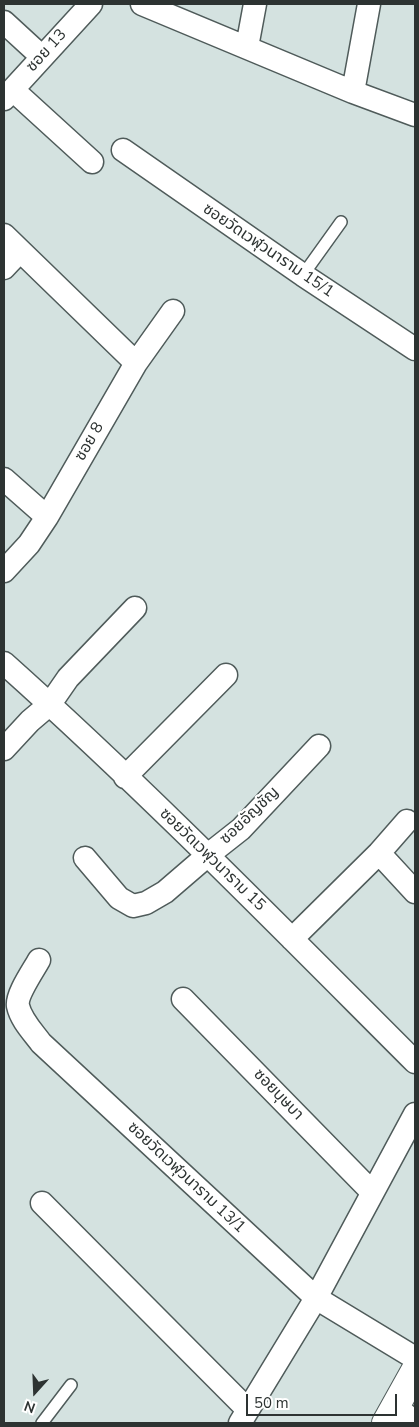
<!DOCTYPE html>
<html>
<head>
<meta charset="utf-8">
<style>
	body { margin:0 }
	#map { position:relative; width:419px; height:1427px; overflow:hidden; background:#d4e2e0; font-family:"Nunito Sans",sans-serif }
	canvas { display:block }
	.frame { position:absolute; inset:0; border:5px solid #2d3332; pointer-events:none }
	.north { position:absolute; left:10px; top:1367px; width:50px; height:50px; -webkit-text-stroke:4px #fff; paint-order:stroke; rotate:200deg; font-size:14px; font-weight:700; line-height:20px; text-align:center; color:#2d3332 }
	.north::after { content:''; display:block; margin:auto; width:18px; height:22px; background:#2d3332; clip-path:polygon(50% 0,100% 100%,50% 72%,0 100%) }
	.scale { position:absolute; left:246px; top:1394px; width:151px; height:22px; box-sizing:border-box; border:2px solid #2d3332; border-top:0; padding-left:6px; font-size:15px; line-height:18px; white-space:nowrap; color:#2d3332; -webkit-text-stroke:4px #fff; paint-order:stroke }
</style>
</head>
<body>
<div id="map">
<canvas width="419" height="1427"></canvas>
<div class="frame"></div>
<div class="north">N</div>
<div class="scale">50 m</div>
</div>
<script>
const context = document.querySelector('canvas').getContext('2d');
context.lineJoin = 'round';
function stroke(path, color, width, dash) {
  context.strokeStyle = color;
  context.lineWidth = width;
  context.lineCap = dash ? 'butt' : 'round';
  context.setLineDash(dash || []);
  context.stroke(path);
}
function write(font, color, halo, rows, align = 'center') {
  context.font = font + ' "Nunito Sans","Noto Sans Thai",sans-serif';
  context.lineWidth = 4.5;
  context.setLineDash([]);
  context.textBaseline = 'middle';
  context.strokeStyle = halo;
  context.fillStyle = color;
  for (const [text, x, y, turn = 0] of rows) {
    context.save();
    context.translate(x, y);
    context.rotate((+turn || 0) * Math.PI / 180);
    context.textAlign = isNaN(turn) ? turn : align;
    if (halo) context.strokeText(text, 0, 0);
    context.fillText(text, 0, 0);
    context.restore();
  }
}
const lane = new Path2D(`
	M303 275 341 222
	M42 1423 71 1385`);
const street = new Path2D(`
	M142 4 353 92 415 115
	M4 22 41 56
	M247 47 255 4
	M13 90 92 162
	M353 92 369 4
	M4 99 91 4
	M123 150 303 275 415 349
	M4 235 136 363
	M4 268 20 251
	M4 479 47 517
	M4 571 29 544 47 517 136 363 173 311
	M4 663C146 790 280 927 415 1062
	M4 749 30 721 50 704 68 678 135 608
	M125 777 226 675
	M379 853 415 892
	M85 858 119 898 133 906 146 903 165 892 208 855 241 829 319 746
	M292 939 379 853 407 821
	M39 960C33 971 16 995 18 1006 21 1020 33 1032 41 1043L316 1298 415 1358
	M183 999 372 1192
	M42 1203 248 1410
	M396 1406 415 1423
	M240 1423 316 1298 415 1114`);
const secondary = new Path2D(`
	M386 1423 415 1371`);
stroke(lane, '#4f5b5a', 14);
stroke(street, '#4f5b5a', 25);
stroke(secondary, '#4f5b5a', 30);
stroke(lane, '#fff', 11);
stroke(street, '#fff', 22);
stroke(secondary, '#fff', 28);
write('16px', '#2d3332', '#fff', [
	["ซอย 13",47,51,-48],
	["ซอยวัดเวฬุวนาราม 15/1",268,251,34],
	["ซอย 8",90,442,-60],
	["ซอยอัญชัญ",250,816,-44],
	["ซอยวัดเวฬุวนาราม 15",212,860,44],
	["ซอยบุษบา",278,1095,46],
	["ซอยวัดเวฬุวนาราม 13/1",186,1178,43]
]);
</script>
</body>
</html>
